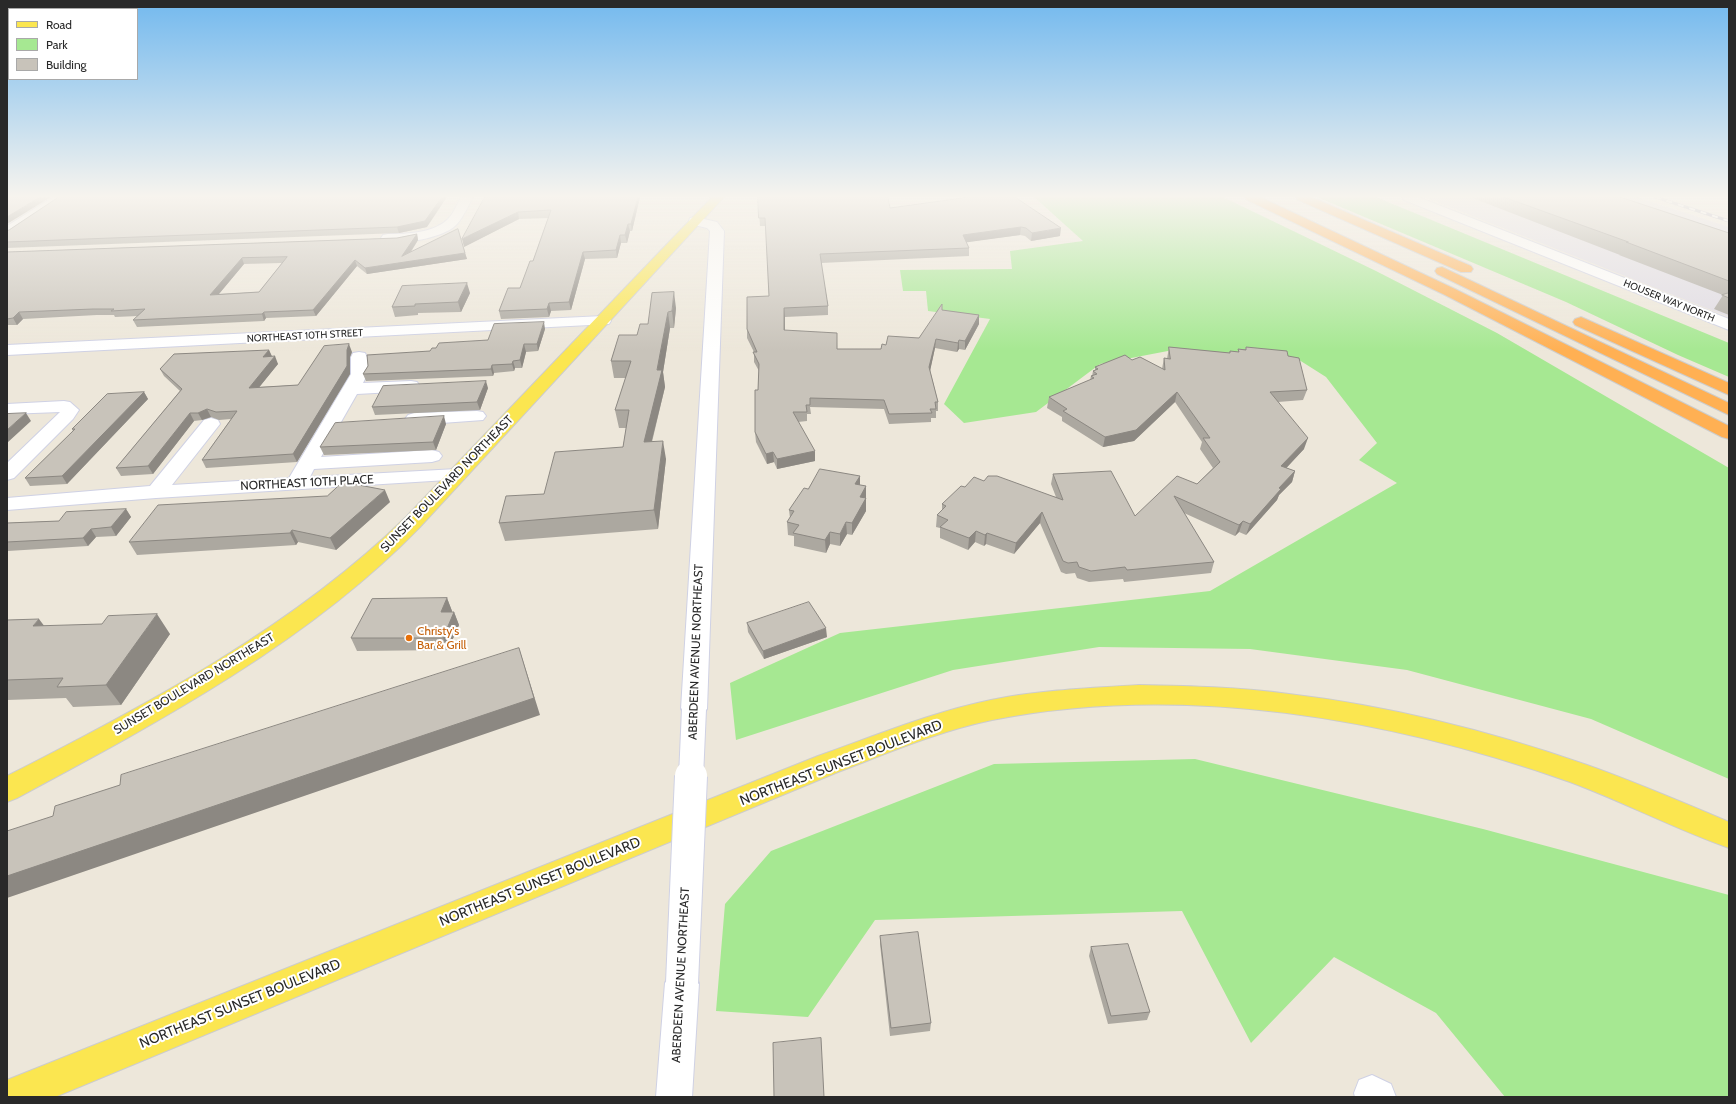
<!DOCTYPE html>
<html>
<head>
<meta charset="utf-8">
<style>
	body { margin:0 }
	#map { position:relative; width:1736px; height:1104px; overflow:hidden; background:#ede7da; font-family:Cabin,sans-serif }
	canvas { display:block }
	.frame { position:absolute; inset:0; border:8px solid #292929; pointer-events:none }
	.legend { position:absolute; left:8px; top:8px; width:130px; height:72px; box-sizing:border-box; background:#fff; border:1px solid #a9a9a9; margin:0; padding:5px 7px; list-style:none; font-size:12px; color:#292929 }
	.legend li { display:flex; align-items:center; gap:8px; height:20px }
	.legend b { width:20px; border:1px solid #a9a9a9 }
</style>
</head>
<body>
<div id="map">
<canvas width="1736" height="1104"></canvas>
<div class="frame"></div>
<ul class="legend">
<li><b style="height:5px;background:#fbe650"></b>Road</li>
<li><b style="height:11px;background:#a6e892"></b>Park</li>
<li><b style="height:11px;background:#c8c3ba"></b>Building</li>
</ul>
</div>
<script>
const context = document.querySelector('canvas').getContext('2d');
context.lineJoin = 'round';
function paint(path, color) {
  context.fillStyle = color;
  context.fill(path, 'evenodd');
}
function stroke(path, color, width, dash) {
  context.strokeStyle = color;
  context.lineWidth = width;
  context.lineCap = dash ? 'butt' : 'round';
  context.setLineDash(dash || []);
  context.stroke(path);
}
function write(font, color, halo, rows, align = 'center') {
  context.font = font + ' Cabin,sans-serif';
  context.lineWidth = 4;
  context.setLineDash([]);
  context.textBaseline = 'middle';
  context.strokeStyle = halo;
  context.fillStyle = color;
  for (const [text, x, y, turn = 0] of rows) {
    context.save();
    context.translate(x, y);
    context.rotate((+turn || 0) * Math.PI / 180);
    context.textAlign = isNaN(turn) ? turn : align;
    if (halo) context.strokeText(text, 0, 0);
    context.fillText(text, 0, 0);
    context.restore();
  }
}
paint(new Path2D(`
	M1424 197H1637L1729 227V317Z`), '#dfdbe4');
paint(new Path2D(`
	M1034 197H1223L1376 271 1497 333 1729 468V779L1591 719 1407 670 1250 649 1099 647 953 670 736 740 730 683 840 633 1210 591 1397 483 1359 460 1377 443 1326 377 1296 358 1173 350 1100 364 1036 412 964 423 944 404 990 319 928 311 926 291H903L900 270 1012 269 1010 251 1083 241Z
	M1317 197H1376L1729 343V377L1678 355 1566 302Z
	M1195 759 1483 829 1729 895V1097H1505L1436 1013 1334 957 1251 1043 1182 911 875 920 808 1017 716 1011 725 904 771 851 994 764Z`), '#a6e892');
const minor = new Path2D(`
	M53 197H67L12 235 7 236V226Z
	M461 197H473C468 206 464 216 457 224 445 238 401 245 383 241L381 238 383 235 388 234C407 234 434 233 448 219 454 213 457 204 461 197Z
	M1402 197H1418L1729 319V330L1404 200Z
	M695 217 717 222 724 231 707 709 703 716 694 719 685 716 681 709 710 231 707 228 690 224 689 221 690 218Z
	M603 316 609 318 611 321 609 324 7 355V345Z
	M359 352 365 353C371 363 368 374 363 383L411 381 417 382 420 386 417 390 411 391 357 394 321 457 432 450 439 452 442 456 439 460 432 462 314 469 310 477 457 469 464 471 467 475 464 479 156 498 7 510V498L150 486 204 420 211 418 218 420 220 424 172 485 289 478 351 374V357L353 353Z
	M64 401 70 402 79 410 73 419 14 478 7 480V463L60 412 7 414V404Z
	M477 411 483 412 486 416 483 420 414 425 408 423 405 419 408 415 414 413Z
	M682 966 694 971 699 983 692 1097H656L665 983 670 971Z
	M1372 1075 1391 1084 1396 1097H1355L1354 1093 1359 1080Z`);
const major = new Path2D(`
	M712 197H724L420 527C309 642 157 723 17 798L7 802V776C145 706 294 627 406 517Z
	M1139 685C1189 686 1239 687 1289 694 1390 706 1490 731 1587 765 1635 782 1682 802 1729 822V848C1675 829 1624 802 1570 782 1389 718 1183 682 992 720 939 731 888 753 838 772L55 1097H7V1080L818 756C875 736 932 712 991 700 1040 690 1089 688 1139 685Z`);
const highway = new Path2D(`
	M1245 197H1260L1455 289 1729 426V439L1722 437 1445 295 1247 200Z
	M1296 197H1311L1471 266 1473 269 1471 272H1461L1298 200Z
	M1442 267 1729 403V415L1437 274 1435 271 1437 268Z
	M1581 317 1729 383V395L1575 325 1573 322 1575 319Z`);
stroke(minor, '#cfd1e4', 2);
stroke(major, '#ccc', 2);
stroke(highway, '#ccc', 2);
paint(minor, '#fff');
paint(major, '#fbe650');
paint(highway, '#ffb053');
const rail = new Path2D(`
	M1655 197 1729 221`);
stroke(rail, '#9c9db5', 3);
stroke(rail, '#fff', 2, [6]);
const minorBridgeFar1 = new Path2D(`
	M691 777 694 709`);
const minorBridge = new Path2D(`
	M682 983 691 776`);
stroke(minorBridgeFar1, '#cfd1e4', 26, []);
stroke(minorBridge, '#cfd1e4', 34, []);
stroke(minorBridgeFar1, '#fff', 24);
stroke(minorBridge, '#fff', 32);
paint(new Path2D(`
	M59 197 427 227 399 233 7 248V231L9 230Z
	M485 197H640L632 231H630L627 243H621L617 258 585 259 571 310 551 311 549 317 501 319 499 311 520 288 533 261 548 218 519 219 464 247Z
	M758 197 890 208 969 197 1060 236 1031 241 1025 236 1020 235 966 242 969 248V256L821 263 828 306V315L785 317V330L837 349H881L886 345 919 338 942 310 979 315V324L965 350 959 349 957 352 935 348 930 370 938 402V411H936V418H931V422L889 424 884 409 810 407 811 414H807V421L798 422 815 461 777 469 774 462 767 464 756 442 755 432 758 390 759 371 754 362V352L747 338V329L769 296 766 226H760Z
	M1470 197H1620L1729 233V315L1714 309 1723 295 1619 255H1620Z
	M458 229 467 259 367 274 357 266 316 316 266 318 264 321 137 327 133 320 138 316 115 317 114 315H97L23 319 17 325H7V252L397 238 417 234 418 240 411 252ZM282 263 259 292 219 294 244 264Z
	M470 293 461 312 418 313V315L395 317 392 307Z
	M676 308 674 328H670L663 372 665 387 652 442 666 459 658 529 505 541 499 523 544 494 623 447 626 428H619L615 410 626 378H614L611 361 648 324Z
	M545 329 538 351 526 352 522 368H515L514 371 494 373 493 376 366 381 363 374 368 366 430 351 436 348 488 340Z
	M1169 347 1229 353 1230 351 1238 352V349H1246V347L1288 356 1307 390 1303 400 1278 402 1304 449 1286 468 1295 471 1292 482 1279 495 1277 500 1246 535 1239 532 1235 536 1184 513 1214 562 1211 573 1124 582 1123 579 1089 582 1077 578 1075 573 1066 574 1061 572 1040 523 1014 554 986 544 984 546 975 542 968 550 940 538V528L936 527 937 515 942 511V504L965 487 984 481 1056 497 1051 484 1053 474 1135 516 1197 484 1213 468 1200 449 1202 442 1175 402 1134 441 1103 447 1062 421V417L1047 408 1049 397 1090 380 1091 376H1092L1093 371 1095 370V367L1132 360 1162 369 1164 358 1167 359Z
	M269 350 272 356 278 364 259 387 298 385 352 352 350 357V374L297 462 206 468 202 460 231 419 219 420 211 417 202 420 194 421 153 474 121 476 116 468 180 391 164 376 160 369Z
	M488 388 480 410 375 415 372 407Z
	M144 392 148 399 67 484 30 486 25 478 73 431 72 429Z
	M446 424 436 450 324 455 320 447Z
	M860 476V485L866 486V511L852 535 847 534 840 546 830 544 826 553 794 546V536L788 535 787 522 790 518 789 510 808 489Z
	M390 502 336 550 298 542 296 545 137 555 129 542Z
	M126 509 131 517 116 536 96 537 88 546 8 551 7 552V523L59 521Z
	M447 598 452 611V612H454L459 625 448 650 357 651 351 638Z
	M7 620 43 626 170 634 121 705 73 707 66 698 7 700Z
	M747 623 827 637 764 659 748 632Z
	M880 936 931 1023 930 1031 890 1036 880 944Z
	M1091 947 1150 1012 1147 1020 1108 1024 1089 956Z`), '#aca8a0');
paint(new Path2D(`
	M40 197H51L7 224V217Z
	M442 197H447L427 227 399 233 397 227Z
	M638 197H640L632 231 631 224Z
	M518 212 519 219 464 247 462 239Z
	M628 224 630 231 627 243 625 235Z
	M1021 227 1020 235 962 243 963 235Z
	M1061 228 1060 236 1031 241 1032 233Z
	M417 234 418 240 404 262 402 256Z
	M620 235 621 243 617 258 616 250Z
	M583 252 585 259 571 310 569 302Z
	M465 253 467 259 367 274 365 268Z
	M242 258 244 264 213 301 210 295Z
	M355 260 357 266 316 316 313 310Z
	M467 283 470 293 461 312 458 302Z
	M674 292 676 308 674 328 672 311Z
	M549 303 551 311 549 317 547 309Z
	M784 308 785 317V339L784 330Z
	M19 312 23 319 17 325 13 318Z
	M264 312 266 318 264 321 262 314Z
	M668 312 670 328 663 372 665 387 647 460 644 442Z
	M979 315V324L965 350V341Z
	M544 322 545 329 538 351 537 344Z
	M936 339 935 348 929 376V367Z
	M959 340V349L957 352 958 343Z
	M349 344 352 352 350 357V374L297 462 293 454Z
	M524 344 526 352 522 368 520 360Z
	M269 350 272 357H263Z
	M275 356 278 364 253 395 249 388Z
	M513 361 515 368 514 371 512 364Z
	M492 365 494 373 493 376 491 369Z
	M486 381 488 388 480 410 477 402Z
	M144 392 148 399 67 484 62 476Z
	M1177 392 1175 402 1134 441 1103 447 1105 437Z
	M207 409 211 417 202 420 198 413Z
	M26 413 31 421 7 443V430Z
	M190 413 194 421 153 474 148 466Z
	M444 416 446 424 436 450 433 442Z
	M1308 438 1304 449 1278 477 1281 466Z
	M663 441 666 459 658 529 654 510Z
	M815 451V461L777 469V459Z
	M773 452 774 462 767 464 766 454Z
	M1295 471 1292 482 1279 495 1277 500 1246 535 1250 524 1279 488Z
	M860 476V489L855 484Z
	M866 486V511L852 535V523L860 497Z
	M385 490 390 502 336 550 330 538Z
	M126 509 131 517 116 536 111 527Z
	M1042 512 1040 523 1014 554 1016 543Z
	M1243 521 1239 532 1235 536 1239 525Z
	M846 522 847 534 840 546V534Z
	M91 529 96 537 88 546 83 538Z
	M292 530 298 542 296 545 290 533Z
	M976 531 975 542 968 550 969 538Z
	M830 532V544L826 553 825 540Z
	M987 533 986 544 984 546 985 535Z
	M447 598 452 611 446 625 441 612Z
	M454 612 459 625 448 650 443 638Z
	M157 614 170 634 121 705 106 685Z
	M39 619 54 639 33 626Z
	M826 628 827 637 764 659 763 651Z
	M519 648 540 715 7 898V876Z`), '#8c8882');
const building = new Path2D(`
	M7 197H40L7 217Z
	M59 197H442L425 221 397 227 7 242V231L9 230Z
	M485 197H638L631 224H628L625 235H620L616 250 583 252 569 302 549 303 547 309 499 311 508 288H520L530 261H533L551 210 518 212 462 239Z
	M758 197H888L890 208 969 197H1015L1061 228 1032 233 1026 228 1021 227 963 235 969 248 820 254 828 306 784 308V330L837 333V349H881L882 344 886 345 888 336 919 338 942 304V310L979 315 965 341 959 340 958 343 936 339 929 367 938 402H935L936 409H930L932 413 889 414 884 400 810 398V405H806L807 412H793L815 451 777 459 773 452 766 454 755 432V390H758L759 364 753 352H757L747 329V297L769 296 765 218H759Z
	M1504 197H1620L1729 233V281L1626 242H1628Z
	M458 229 465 253 365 268 355 260 313 310 264 312 262 314 133 320 145 309 111 311 114 309H93L19 312 13 318 7 319V252L397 238 417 234 402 256ZM287 257 259 292 210 295 242 258Z
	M467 283 458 302 415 304V306L392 307 402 286Z
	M674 292 672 311 668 312 657 370H662L644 442 663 441 654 510 499 523 506 496 544 494 555 452 623 447 629 410H615L631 361H611L619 335H637L640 324H648L652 293Z
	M1729 293V298L1722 295Z
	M544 322 537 344H524L520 360 513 361 512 364 492 365 491 369 363 374 368 366 367 355 430 351 432 348H436L439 343 488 340 494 324Z
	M349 344 347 350V366L293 454 202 460 237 411 216 412 207 409 198 413H190L148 466 116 468 182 389 160 369 174 354 269 350 263 357 275 356 249 388 298 385 324 346Z
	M1169 347 1230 353V351L1239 352 1238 349 1246 350V347L1287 351 1288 356 1299 358 1307 390 1270 392 1308 438 1281 466 1295 471 1279 488 1281 489 1250 524 1243 521 1239 525 1174 496 1214 562 1127 570 1125 567 1091 571 1079 567 1077 562 1068 563 1063 561 1042 512 1016 543 987 533 985 535 976 531 969 538 940 527 948 520 937 515 946 506 942 504 961 486 965 487 974 477 984 481 988 476H997L1063 500 1053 474 1111 471 1135 516 1177 476 1197 484 1220 462 1203 438H1210L1177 392 1136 430 1105 437 1063 411 1067 409 1049 397 1094 378 1091 376 1097 374 1093 371 1098 369 1095 367 1125 355 1132 360 1140 357 1165 370 1164 358 1170 359Z
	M486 381 477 402 372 407 383 386Z
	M144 392 62 476 25 478 75 429H72L107 394Z
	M26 413 7 430V414Z
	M444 416 433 442 320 447 335 423Z
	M820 469 860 476 855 484 866 486 860 497 866 498 852 523 846 522 840 534 830 532 825 540 793 533 799 525 787 522 794 511 789 510 804 488 808 489Z
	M343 482 385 490 330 538 292 530 290 533 129 542 158 505 327 496Z
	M126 509 111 527 91 529 83 538 7 542V523L59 521 66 512Z
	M447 598 441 612H454L443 638H351L372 599Z
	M809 602 826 628 763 651 747 623Z
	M157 614 106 685 57 687 63 678 7 680V620L39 619 33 626 102 624 108 616Z
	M519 648 534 698 7 876V831L53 816 55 806 120 785 121 775Z
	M918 932 931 1023 891 1028 880 936Z
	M1128 944 1150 1012 1111 1016 1091 947Z
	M821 1038 824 1097H774L773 1043Z`);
paint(building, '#c8c3ba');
stroke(building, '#8c8882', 1);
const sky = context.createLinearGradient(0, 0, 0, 351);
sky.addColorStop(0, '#73b9ee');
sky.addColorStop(0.56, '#f7f4ee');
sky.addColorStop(1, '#f7f4ee00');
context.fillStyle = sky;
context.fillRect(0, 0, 1736, 351);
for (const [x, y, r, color] of [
	[409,638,4,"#e8710a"]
]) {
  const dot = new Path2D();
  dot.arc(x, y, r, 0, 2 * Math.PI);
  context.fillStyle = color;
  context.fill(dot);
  stroke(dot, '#fff', 1.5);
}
write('10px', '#292929', '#fff', [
	["HOUSER WAY NORTH",1669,301,22],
	["NORTHEAST 10TH STREET",305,336,-3]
]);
write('12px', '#292929', '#fff', [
	["NORTHEAST 10TH PLACE",307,483,-3],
	["SUNSET BOULEVARD NORTHEAST",447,484,-46],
	["ABERDEEN AVENUE NORTHEAST",696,652,-88],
	["SUNSET BOULEVARD NORTHEAST",194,684,-31],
	["ABERDEEN AVENUE NORTHEAST",681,975,-87]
]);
write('12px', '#c56008', '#fff', [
	["Christy's",417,631],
	["Bar & Grill",417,645]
], 'left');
write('14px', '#292929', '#fff', [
	["NORTHEAST SUNSET BOULEVARD",841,763,-21],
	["NORTHEAST SUNSET BOULEVARD",540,882,-22],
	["NORTHEAST SUNSET BOULEVARD",240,1004,-22]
]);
</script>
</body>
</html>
